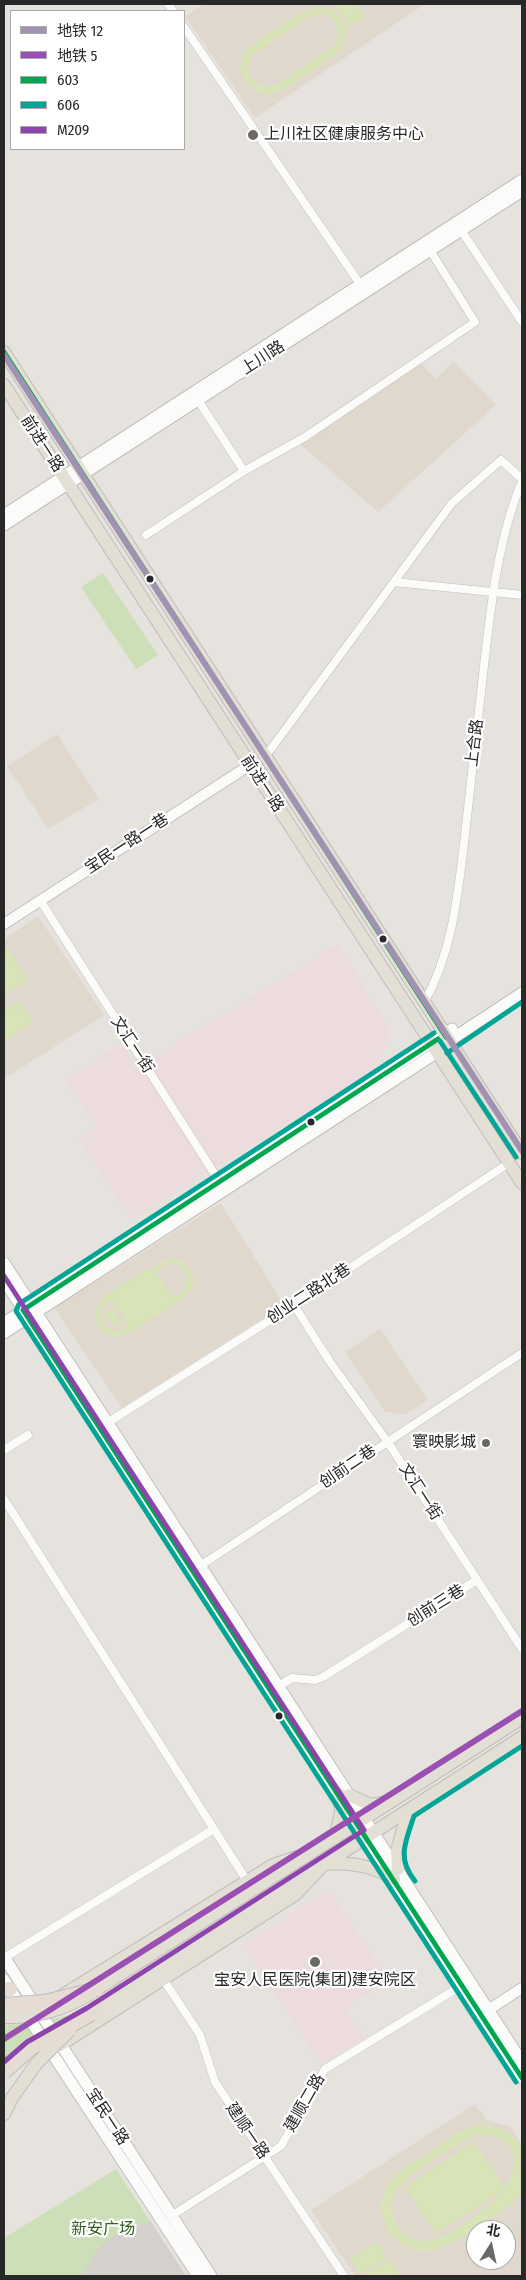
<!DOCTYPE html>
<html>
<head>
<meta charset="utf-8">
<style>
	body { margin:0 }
	#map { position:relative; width:526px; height:2280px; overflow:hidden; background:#e6e2de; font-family:"Fira Sans Condensed","Noto Sans SC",sans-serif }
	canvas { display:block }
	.frame { position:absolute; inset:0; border:5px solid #282828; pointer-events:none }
	.legend { position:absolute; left:10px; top:10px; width:175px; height:140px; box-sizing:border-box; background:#fff; border:1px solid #a9a9a9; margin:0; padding:6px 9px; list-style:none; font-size:15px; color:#282828 }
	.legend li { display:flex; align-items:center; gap:10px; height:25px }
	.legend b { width:25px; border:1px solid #a9a9a9 }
	.north { position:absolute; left:466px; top:2220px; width:50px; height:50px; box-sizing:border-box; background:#fff; border:1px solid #a9a9a9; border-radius:50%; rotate:10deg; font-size:14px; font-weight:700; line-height:20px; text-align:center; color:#282828 }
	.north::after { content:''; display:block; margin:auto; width:18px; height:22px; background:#6a6968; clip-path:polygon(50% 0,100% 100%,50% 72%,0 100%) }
</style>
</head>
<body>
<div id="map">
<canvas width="526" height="2280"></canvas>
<div class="frame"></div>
<ul class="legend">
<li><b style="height:6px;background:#a192b2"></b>地铁 12</li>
<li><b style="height:6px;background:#9950b2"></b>地铁 5</li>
<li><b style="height:6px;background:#00a651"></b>603</li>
<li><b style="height:6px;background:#03a696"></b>606</li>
<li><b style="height:6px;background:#8e44ad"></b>M209</li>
</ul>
<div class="north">北</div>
</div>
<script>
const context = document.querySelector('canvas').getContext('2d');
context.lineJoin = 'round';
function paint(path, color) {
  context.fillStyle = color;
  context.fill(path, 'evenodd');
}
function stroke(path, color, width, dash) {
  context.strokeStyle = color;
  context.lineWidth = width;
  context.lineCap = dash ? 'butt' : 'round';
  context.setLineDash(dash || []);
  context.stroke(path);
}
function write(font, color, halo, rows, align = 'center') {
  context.font = font + ' "Fira Sans Condensed","Noto Sans SC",sans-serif';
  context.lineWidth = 4.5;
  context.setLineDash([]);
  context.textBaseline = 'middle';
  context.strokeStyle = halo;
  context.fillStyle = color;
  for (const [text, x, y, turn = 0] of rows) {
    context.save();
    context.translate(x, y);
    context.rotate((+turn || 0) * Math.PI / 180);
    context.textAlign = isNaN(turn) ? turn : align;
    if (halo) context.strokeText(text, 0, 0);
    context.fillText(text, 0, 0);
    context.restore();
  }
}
paint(new Path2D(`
	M205 4H425L255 118 185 16Z
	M454 362 496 405 378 512 301 445 421 363 435 379Z
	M57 734 99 799 48 829 7 766Z
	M38 916 104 1015 4 1079V939Z
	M221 1203 284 1305 122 1408 54 1308Z
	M380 1329 428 1400 404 1415 385 1412 345 1352Z
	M475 2104 486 2120 510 2126 522 2145V2276H355L311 2210ZM476 2230H506V2260H476Z`), '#e1d8cd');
paint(new Path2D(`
	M338 944 387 1026 390 1037 369 1075 131 1219 79 1141 97 1128 65 1079 122 1044 137 1067Z
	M328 1890 388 1980 346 2008 364 2037 322 2064 243 1944Z`), '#ecdcdd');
paint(new Path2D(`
	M103 573 158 655 136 669 81 587Z
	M80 2012 71 2018 4 2067V2025L42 2022Z
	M116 2169 186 2276H4V2238Z`), '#cddfb9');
paint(new Path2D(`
	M334 4H356L365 17 350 27Z
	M318 7C328 7 338 11 343 21 347 29 347 39 342 47 337 56 288 88 277 92 254 101 232 75 244 54 251 43 304 9 318 7ZM323 14C338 19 342 33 334 46L274 86C260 88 251 82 248 69L250 59 257 51 309 17Z
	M7 947 28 980 4 996V949Z
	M19 1001 33 1022 4 1042V1011Z
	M173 1258C190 1262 201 1280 187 1295 177 1304 139 1328 126 1334 107 1344 86 1321 99 1303 106 1293 161 1259 173 1258ZM166 1264 179 1265 187 1276 185 1289 173 1298 155 1271ZM112 1299 129 1326 120 1331 110 1330 102 1322V1309Z
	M115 1306 121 1329 102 1315Z
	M484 2125C501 2127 513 2133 522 2147L521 2194C508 2210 448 2250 428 2251 393 2253 370 2213 388 2184 397 2170 414 2162 427 2154 445 2142 462 2127 484 2125ZM478 2135C491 2134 503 2137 511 2148 526 2187 477 2215 451 2232 444 2237 436 2241 427 2241 403 2242 385 2216 394 2194 401 2179 461 2140 478 2135Z
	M474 2141 505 2189 436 2234 405 2187Z
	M377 2242 387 2257 360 2274 350 2259Z
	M389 2259 399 2275 363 2276Z`), '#d8e3b7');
paint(new Path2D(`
	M151 2222 186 2276H82L93 2256 104 2243 118 2233 134 2226Z`), '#d4d0cc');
const minor = new Path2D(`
	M168 4 173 11
	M184 27 362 287
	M459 227 522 322
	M196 397 244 471
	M146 535 244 471 305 437 475 322 428 247
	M394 582 522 595
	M265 757 452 503 501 460 522 479
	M40 900 221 1184
	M424 1003C453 951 458 893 465 835 471 779 478 722 484 666 491 604 498 539 522 481
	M294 1305 330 1362 387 1441 522 1649
	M107 1423 294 1305 509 1163
	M4 1450 28 1435
	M4 1499 247 1881
	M197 1568 522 1353
	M279 1686 292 1678 315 1680 323 1677 477 1580
	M4 1958 214 1829
	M163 1979 200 2035 215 2082 344 2276
	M171 2216 281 2146 325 2069 466 1983`);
const tertiary = new Path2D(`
	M4 924 250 765
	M482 2014 522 1988`);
const secondary = new Path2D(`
	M4 515 522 180
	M4 525 522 191
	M4 1263 522 2062
	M4 1280 522 2078
	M4 1323 452 1029
	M4 1333 436 1053 449 1041 522 993
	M4 1957 211 2276
	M4 1980 198 2276`);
const primary = new Path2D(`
	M4 352 522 1153
	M4 385 522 1183
	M349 1795 371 1805 387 1802
	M335 1838 341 1813 339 1794
	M398 1869 397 1851 408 1811
	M97 1989 522 1718
	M63 1995 273 1865 297 1857
	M91 2014 522 1737
	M60 2045 296 1894 324 1864C349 1862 373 1865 394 1879
	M4 2114 12 2098`);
const trunk = new Path2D(`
	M4 1990 10 1989`);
stroke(minor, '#c0bfbf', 9);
stroke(tertiary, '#c0bfbf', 12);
stroke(secondary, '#c0bfbf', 13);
stroke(primary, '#bfbdbc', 14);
stroke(trunk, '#bfbdbc', 16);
stroke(minor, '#fbfbfa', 8);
stroke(tertiary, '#fbfbfa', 10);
stroke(secondary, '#fbfbfa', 11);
stroke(primary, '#e4dfd4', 12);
stroke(trunk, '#e6dcd4', 14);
const primaryBridge = new Path2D(`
	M4 2017C37 2018 63 2010 91 1993
	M12 2098 36 2064 70 2030`);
const trunkBridge = new Path2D(`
	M4 2005 45 2002 97 1989
	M4 2072 31 2048 91 2014`);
stroke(primaryBridge, '#bfbdbc', 14, []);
stroke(trunkBridge, '#bfbdbc', 16, []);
stroke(primaryBridge, '#e4dfd4', 12);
stroke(trunkBridge, '#e6dcd4', 14);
stroke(new Path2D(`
	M4 352 446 1037
	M438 1039 23 1310 522 2078`), '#00a651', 5);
stroke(new Path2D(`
	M434 1033 19 1304 16 1311 516 2082
	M440 1041 516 1157
	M447 1053 522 1002
	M415 1881C396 1858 406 1841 414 1816L522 1746`), '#03a696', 5);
stroke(new Path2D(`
	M4 1276 364 1830 87 2008 27 2042 4 2062`), '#8e44ad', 5);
stroke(new Path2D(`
	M4 355 522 1151`), '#a192b2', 6);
stroke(new Path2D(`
	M4 2039 522 1711`), '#9950b2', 6);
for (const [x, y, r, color] of [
	[253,135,6,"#6a6968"],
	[150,579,4.5,"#282828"],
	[383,939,4.5,"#282828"],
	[311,1122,4.5,"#282828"],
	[486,1443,5,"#6a6968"],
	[279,1716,4.5,"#282828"],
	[315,1962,6,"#6a6968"]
]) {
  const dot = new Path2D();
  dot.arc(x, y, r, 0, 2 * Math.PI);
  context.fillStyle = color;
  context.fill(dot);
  stroke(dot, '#fff', 2);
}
write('16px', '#282828', '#fff', [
	["上川社区健康服务中心",264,135],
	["寰映影城",476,1443,"right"],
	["宝安人民医院(集团)建安院区",315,1981,"center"]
], 'left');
write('16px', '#282828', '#fff', [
	["上川路",263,358,-33],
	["前进一路",42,444,57],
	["上合路",475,743,-83],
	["前进一路",262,784,57],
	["宝民一路一巷",127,844,-33],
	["文汇一街",132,1045,57],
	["创业二路北巷",309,1294,-33],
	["创前二巷",348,1467,-34],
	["文汇一街",420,1492,57],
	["创前三巷",436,1606,-32],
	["建顺二路",305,2103,-60],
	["宝民一路",107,2117,57],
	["建顺一路",247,2131,56]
]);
write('16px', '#34601e', '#fff', [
	["新安广场",103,2230]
]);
</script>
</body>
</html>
